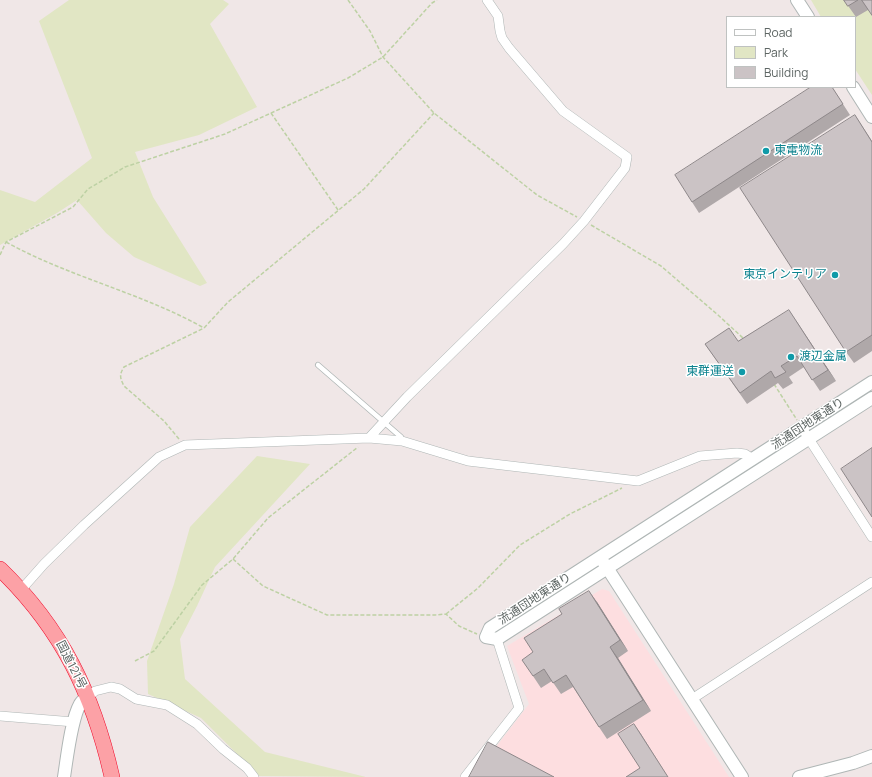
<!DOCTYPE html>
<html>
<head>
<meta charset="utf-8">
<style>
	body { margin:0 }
	#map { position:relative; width:872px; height:777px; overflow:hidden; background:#f0e7e7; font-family:Manrope,sans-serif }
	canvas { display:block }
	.legend { position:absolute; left:726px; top:16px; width:130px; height:72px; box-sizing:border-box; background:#fff; border:1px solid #bfc2c1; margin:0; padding:5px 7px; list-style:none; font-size:12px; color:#5e6664 }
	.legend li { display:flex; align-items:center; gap:8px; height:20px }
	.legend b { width:20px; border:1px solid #bfc2c1 }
</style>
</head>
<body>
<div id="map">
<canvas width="872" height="777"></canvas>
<ul class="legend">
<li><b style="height:5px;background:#fff"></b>Road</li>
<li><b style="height:11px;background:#e1e6c4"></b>Park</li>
<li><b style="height:11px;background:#cbc3c5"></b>Building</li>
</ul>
</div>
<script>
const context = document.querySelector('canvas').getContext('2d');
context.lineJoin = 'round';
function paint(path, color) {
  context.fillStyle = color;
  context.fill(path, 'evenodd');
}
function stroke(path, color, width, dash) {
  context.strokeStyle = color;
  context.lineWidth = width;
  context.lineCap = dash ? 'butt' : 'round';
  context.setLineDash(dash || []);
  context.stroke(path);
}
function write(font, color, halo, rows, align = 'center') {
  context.font = font + ' Manrope,"Noto Sans JP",sans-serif';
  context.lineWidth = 3;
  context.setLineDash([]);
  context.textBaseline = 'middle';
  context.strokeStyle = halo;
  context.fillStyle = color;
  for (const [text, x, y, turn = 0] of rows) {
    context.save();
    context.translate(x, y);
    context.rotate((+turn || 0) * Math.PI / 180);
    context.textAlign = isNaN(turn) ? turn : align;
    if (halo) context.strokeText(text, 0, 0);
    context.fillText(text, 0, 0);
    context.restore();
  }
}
paint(new Path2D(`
	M602 589 609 591 729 777H473L529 704 507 646Z`), '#fddee0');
paint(new Path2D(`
	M69 0H223L229 4 210 24 257 107 199 135 135 152 153 197 207 283 200 286 134 257 106 233 77 200 57 213 0 245V190L35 202 92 158 39 21Z
	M811 0H872V95L855 69V17H821Z
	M257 456 310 464 215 567 197 606 180 639 185 679 265 752 366 777 259 776 201 718 148 694 147 661 174 584 190 527Z`), '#e1e6c4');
const service = new Path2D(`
	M318 365 401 437 402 441`);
const minor = new Path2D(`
	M802 428 872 537
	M369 438 402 441 468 461 638 481 700 456 737 453 745 454 753 459
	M21 590 44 564 84 525 159 457 185 445 369 438 407 397 563 244 584 221 625 168 627 157 563 111 509 48 502 38 500 31 498 16 487 0
	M87 698 95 691 111 687 120 689 136 699 167 705 197 724 223 749 247 768 254 777
	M692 699 872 582
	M0 716 74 722
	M465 777 519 708 497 639`);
const tertiary = new Path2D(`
	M797 0 808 17
	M853 87 872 117
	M872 382 490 628 486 637 497 639 872 398
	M604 563 742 777
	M64 777C67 758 71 720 80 704 82 701 84 699 87 698
	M799 777 853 763 872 756`);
const trunk = new Path2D(`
	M0 569C62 629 93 694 112 777`);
stroke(service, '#afb6b5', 6);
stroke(minor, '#afb6b5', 10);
stroke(tertiary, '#afb6b5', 14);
stroke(trunk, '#f00728', 16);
stroke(new Path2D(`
	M348 0 370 31 383 57 434 113 537 195 577 217
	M271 113 338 210
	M591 225 661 266 718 315 743 338
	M6 242C69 277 142 293 204 328
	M0 255 6 242 73 207 88 189 125 167 225 134 348 78 383 57 432 3 437 0
	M774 384 797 420
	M179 439 164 421 124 386C120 378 119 375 124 367L204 328 228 302 364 189 434 113
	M233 559 263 586 327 615H435L446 614 459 626 477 634
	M446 614 478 588 520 545 570 514 622 488
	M135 661 154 651 202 585 233 559 268 518 358 447`), '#bdd1a4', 1.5, [4, 2]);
stroke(service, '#fff', 4.5);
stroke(minor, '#fff', 9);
stroke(tertiary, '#fff', 12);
stroke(trunk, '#fca1a6', 15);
paint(new Path2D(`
	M844 0H872L868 10 856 17Z
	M832 87 850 115 699 213 692 202Z
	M855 115 872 141V351L854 363 846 352Z
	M797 322 836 381 820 391 804 367 789 377 793 383 783 389 778 383 747 404 705 344 738 341Z
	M597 602 628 651 618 658 651 711 607 739 599 727 573 687 561 694 552 681 541 688 533 676V652Z`), '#afa8a9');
paint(new Path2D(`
	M789 310 797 322 836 381 828 370Z
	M589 591 597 602 628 651 620 640Z
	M610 647 618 658 651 711 643 700Z
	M634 724 641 734 668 777Z`), '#8e888a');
const building = new Path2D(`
	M844 0H858L848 6Z
	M862 0H872V15Z
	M811 87H832L843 104 692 202 675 175Z
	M855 115 872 142V335L846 352 740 188Z
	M789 310 828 370 812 380 797 356 781 366 786 372 775 378 771 371 740 393 705 344 729 328 738 341Z
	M872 448V517L841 469Z
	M589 591 620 640 610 647 643 700 599 727 566 675 553 683 544 669 533 676 522 660 533 652 524 638 562 614 559 609Z
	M634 724 668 777H626L640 768 618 734Z
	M488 742 554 777H469Z`);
paint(building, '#cbc3c5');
stroke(building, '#8e888a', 1);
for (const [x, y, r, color] of [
	[766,151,4,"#0f9aa8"],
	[835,275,4,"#0f9aa8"],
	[791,357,4,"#0f9aa8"],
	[742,372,4,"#0f9aa8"]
]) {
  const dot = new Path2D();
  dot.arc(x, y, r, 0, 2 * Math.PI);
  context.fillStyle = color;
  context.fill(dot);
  stroke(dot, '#fff', 1.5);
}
write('12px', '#0d838f', '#fff', [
	["東電物流",774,151],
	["東京インテリア",827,275,"right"],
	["渡辺金属",799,357],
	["東群運送",734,372,"right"]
], 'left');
write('12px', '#5e6664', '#fff', [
	["流通団地東通り",808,424,-33],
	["流通団地東通り",535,599,-33],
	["国道121号",71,665,63]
]);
</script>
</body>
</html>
